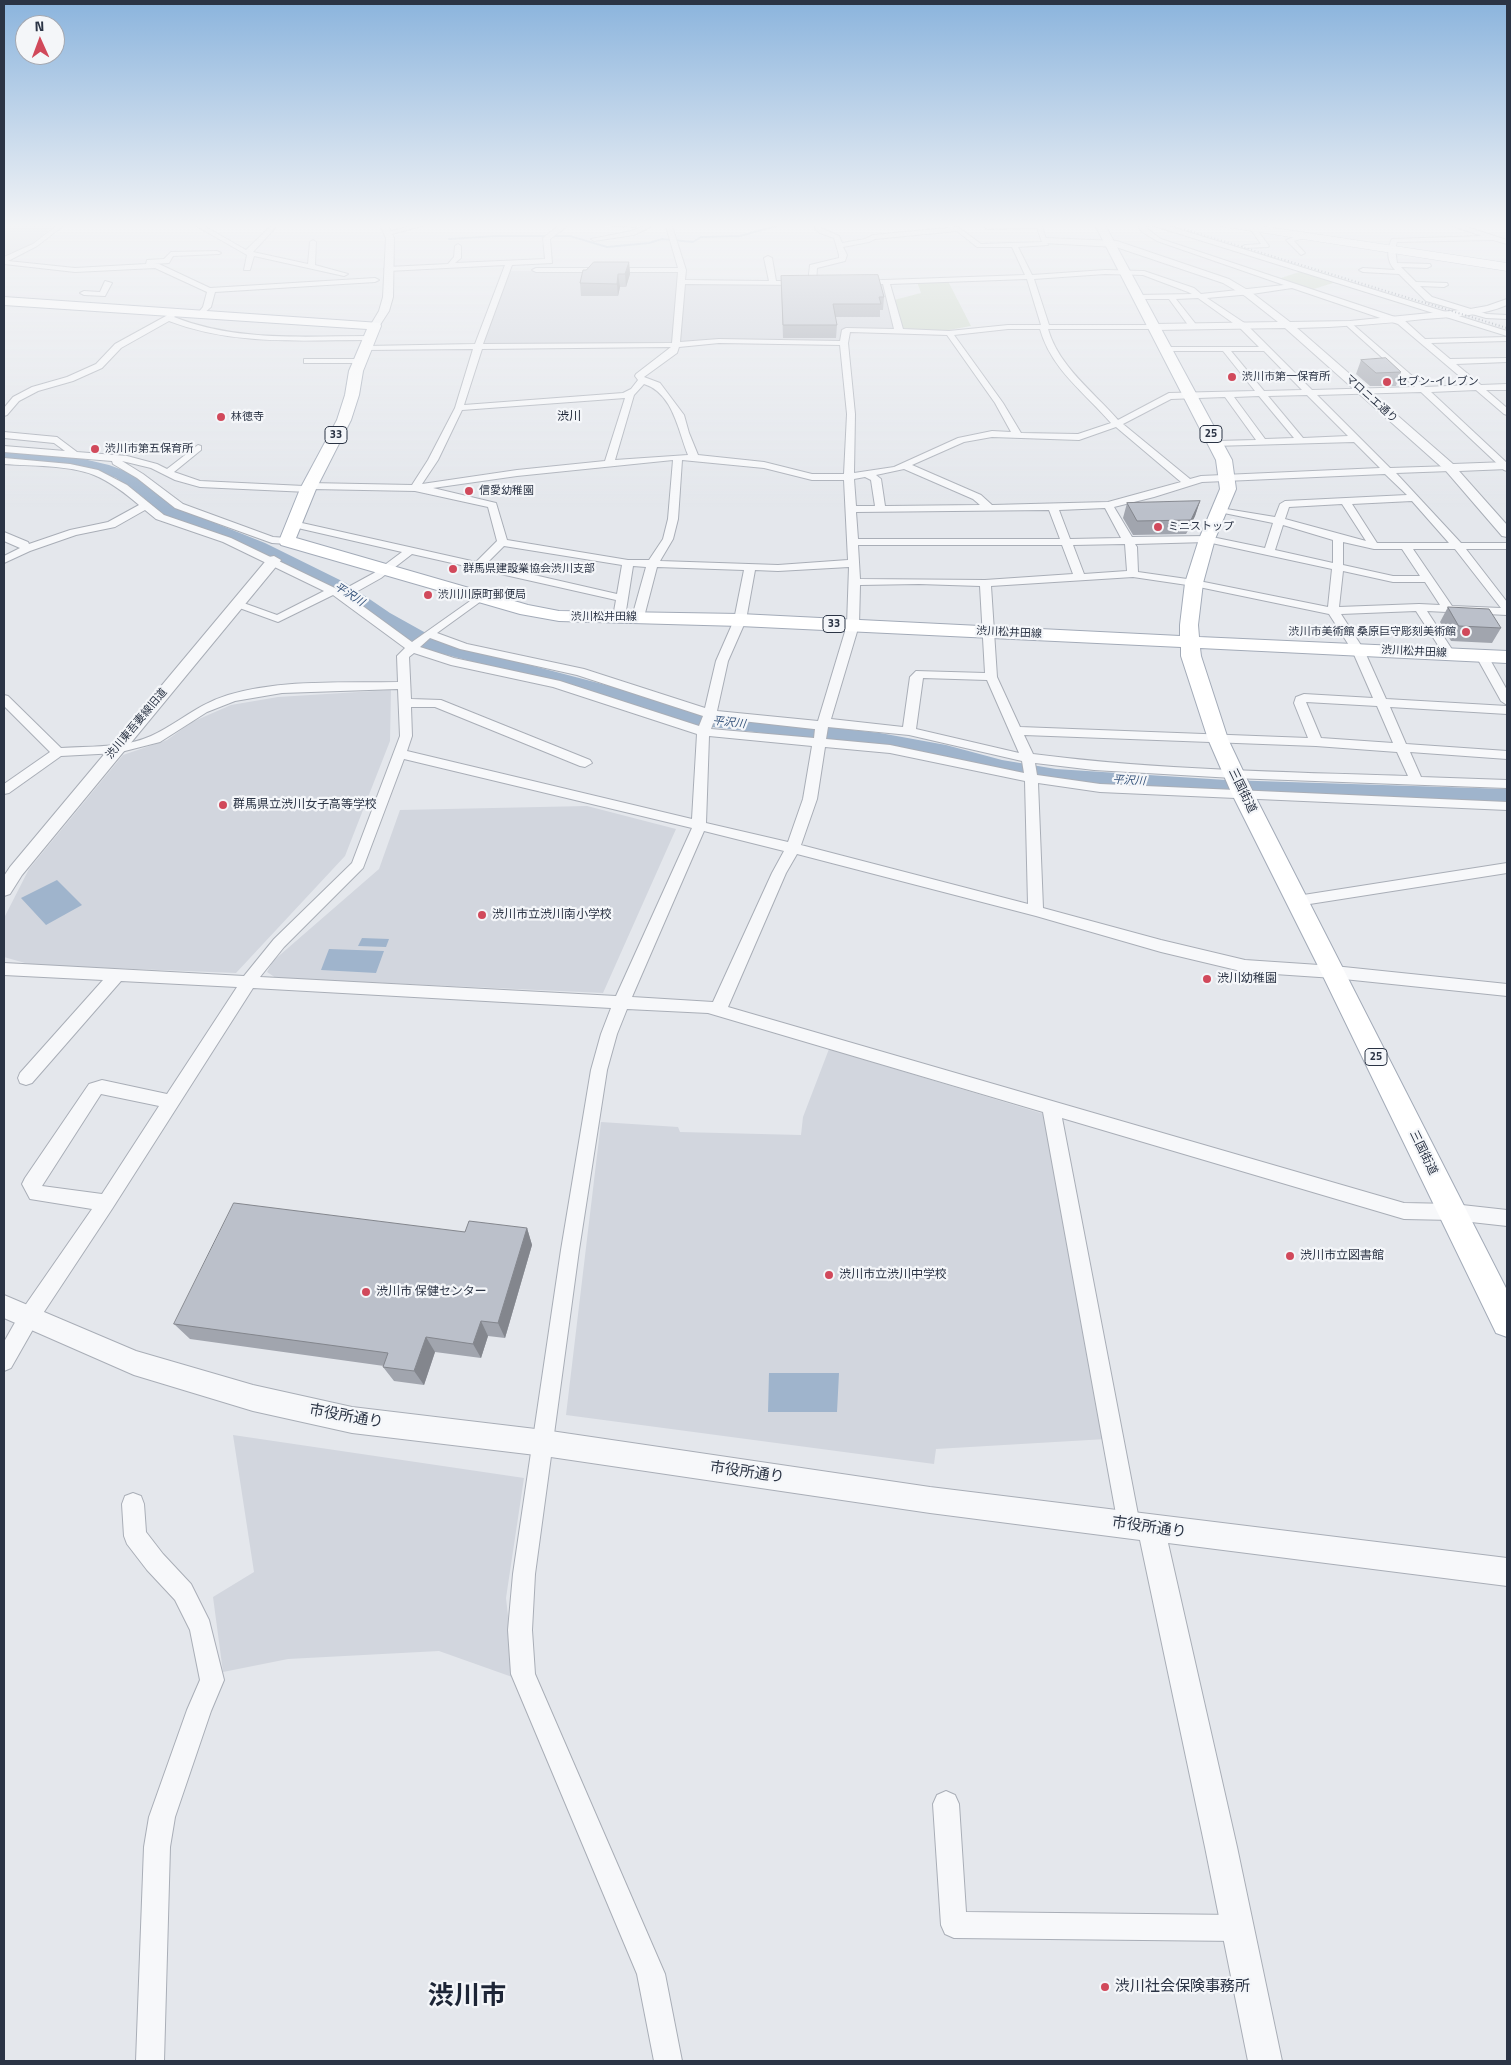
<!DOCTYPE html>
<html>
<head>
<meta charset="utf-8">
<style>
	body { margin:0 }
	#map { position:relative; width:1511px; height:2065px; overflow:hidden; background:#e4e7ec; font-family:"Titillium Web",sans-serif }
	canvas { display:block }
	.frame { position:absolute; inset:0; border:5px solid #2b3445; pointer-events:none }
	.north { position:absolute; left:15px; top:15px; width:50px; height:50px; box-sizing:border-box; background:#f4f6f9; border:1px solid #a4a8b1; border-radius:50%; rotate:358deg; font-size:14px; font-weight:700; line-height:20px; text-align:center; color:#2b3445 }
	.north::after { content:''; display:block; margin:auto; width:18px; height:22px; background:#d1495b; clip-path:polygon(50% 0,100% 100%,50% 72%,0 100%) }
</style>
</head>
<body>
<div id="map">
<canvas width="1511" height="2065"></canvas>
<div class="frame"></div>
<div class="north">N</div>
</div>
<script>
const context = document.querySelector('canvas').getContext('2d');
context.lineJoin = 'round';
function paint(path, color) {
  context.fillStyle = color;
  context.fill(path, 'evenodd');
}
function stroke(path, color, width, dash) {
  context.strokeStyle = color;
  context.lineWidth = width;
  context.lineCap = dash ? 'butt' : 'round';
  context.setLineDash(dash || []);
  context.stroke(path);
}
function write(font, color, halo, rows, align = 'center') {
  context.font = font + ' "Titillium Web","Noto Sans JP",sans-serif';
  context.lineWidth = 4.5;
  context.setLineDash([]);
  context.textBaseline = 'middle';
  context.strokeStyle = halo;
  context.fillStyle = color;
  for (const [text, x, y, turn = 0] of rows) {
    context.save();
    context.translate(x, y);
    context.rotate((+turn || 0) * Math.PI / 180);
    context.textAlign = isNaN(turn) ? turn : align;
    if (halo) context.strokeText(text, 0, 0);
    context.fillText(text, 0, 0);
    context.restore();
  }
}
paint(new Path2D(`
	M4 223H58L29 246 4 255Z
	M510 271H680L672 344 482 345Z
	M684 284H884L897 329H842L840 341 769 339 680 342Z
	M391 690 390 741 345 856 236 973 32 965 4 957V918L29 869 123 755 167 740 192 722 231 705 278 697Z
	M587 806 676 829 603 993 276 978 267 972 273 961 379 869 400 810Z
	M829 1049 1044 1114 1106 1439 936 1449 934 1464 566 1415 601 1122 678 1127 680 1132 801 1135 803 1117Z
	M233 1435 524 1478 506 1598 515 1678 439 1651 288 1659 223 1672 213 1597 254 1572Z`), '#d2d6de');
paint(new Path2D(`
	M1302 271 1336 282 1311 290 1278 279Z
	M948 281 971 326 938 332 901 329 894 300 921 293 917 282Z`), '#c9d6c5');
paint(new Path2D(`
	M57 880 82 905 46 925 21 898Z
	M362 938 389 939 386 947 358 946Z
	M329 949 384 951 376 973 321 970Z
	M769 1373H839L837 1412H768Z`), '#9fb4cc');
stroke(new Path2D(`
	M449 239 496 236H570L607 247 649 243 662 239 693 242 701 237 740 236 780 225 866 223`), '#9fb4cc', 2);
paint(new Path2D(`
	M4 452 71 456 109 465 128 472 151 486 175 507 265 543 346 583 390 613 442 642 625 690 691 712 880 733 946 745 1002 760 1056 769 1226 780 1507 789V803L1226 794 1056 783 1002 774 945 759 880 747 687 724 611 698 428 650 376 621 332 591 253 551 163 515 139 494 116 478 98 472 71 466 4 462Z`), '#9fb4cc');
const minor = new Path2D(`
	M60 223H67L37 246 8 261 75 268 146 264 147 260 164 259 171 252 217 251 221 253 219 254 173 256 169 263 153 264H159L210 288 375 278 379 280 375 282 215 292 211 307 202 315 198 313 203 307 207 292 155 268 75 272 4 264V257L33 244Z
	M191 223H199L246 250 271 226H275V228L253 252 308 264 310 242 313 240 316 242 315 265 348 274 344 276 254 256 250 270H244L247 255Z
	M421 223H433L388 235 385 233Z
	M562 223H568L565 228 550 239 552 263 512 265 483 344 672 343 678 272H536L532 270 536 268H678L665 223H671L686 270 685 280 769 281 764 258 768 256 772 258 776 281H802L806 283 802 285 685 284 680 342 719 339 840 341 842 330 846 328 894 329 883 284 859 285 855 283 856 281 1025 275 1012 247H977L957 231 875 239 869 242 843 247 847 255 845 261 817 268 816 283 812 285 808 283 810 265 839 258V255L834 238 820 233 815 229 816 223H822L821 228 839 236 842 243 865 239 873 235 958 227 981 244 1042 242 1037 228 987 229 981 223H987L989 225 1041 223 1048 245 1018 247 1032 275 1105 270 1144 271 1194 288 1201 294 1284 285 1157 241 1142 232 1138 226 1143 223H1159L1507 331V336L1151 225 1145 227 1161 239 1404 320 1425 339 1507 337V341L1431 343 1450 359 1507 358V362L1456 364 1481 385 1507 384V390H1486L1507 408V415L1504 414 1476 390 1431 392 1507 463V471L1504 470 1421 392 1317 395 1390 468 1453 466 1455 468 1450 471 1396 473 1461 543H1507V549H1466L1507 602V615L1427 611 1455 654 1453 656H1445L1416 611 1341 614 1364 650 1386 699 1507 706V714L1390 707 1406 744 1507 751V759L1410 752 1421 777 1507 780V788L1233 778 1094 770 1035 763 1037 775 1100 784 1507 802V810L1100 792 1038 783 1043 908 1161 940 1245 960 1334 966 1507 984V996L1334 978 1245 972 1161 952 1036 916 797 854 786 873 728 1007 1404 1203 1453 1204 1507 1210V1226L1453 1220 1404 1219 1062 1118 1140 1525 1137 1533 1129 1536 1121 1533 1118 1525 1043 1112 708 1013 627 1009 617 1034 607 1070 579 1250 535 1574 532 1630 535 1674 665 1974 682 2061H654L637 1974 511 1674 508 1630 513 1574 561 1250 591 1070 601 1034 611 1008 253 988 112 1209 36 1324 11 1368 4 1371V1342L22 1310 92 1209 30 1199 22 1184 25 1178 89 1084 102 1080 167 1094 237 987 121 981 32 1083 26 1085 20 1083 18 1078 20 1073 103 980 4 975V963L244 976 274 939 352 863 400 736 398 689 282 693 235 701 207 712 160 742 117 753 61 756 9 793 4 794V784L50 752 4 706V695L8 696 61 748C90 746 124 748 151 736 179 723 196 705 228 695 282 679 342 683 398 682L397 656 405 648 333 595 278 622 234 606 232 604 238 601 277 615 324 591 223 542 156 519 145 510 115 527 76 535 30 551 4 563V556L20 548 4 541V532L28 542 29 544 70 530 108 522 139 505C125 493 111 482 94 475 69 465 31 466 4 464V458L70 464 98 470 127 485 164 515 231 538 341 591 374 573 402 552 289 526 288 524 289 522 293 521 476 562 497 541 488 507 415 491 313 489 308 492 200 487 175 480 151 468 122 461 143 474 183 504 273 537 287 538 292 541 287 544 272 543 175 508 137 478 113 464 112 461 4 452V446L65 451 54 443 4 438V432L57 437 77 452 127 456 157 464 167 469 198 445 201 446V450L174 472 200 481 304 486 309 483 412 485 428 460 455 408 473 349 365 350 361 348 365 346 475 344 505 265 388 271 384 269 388 267 448 264 454 257 455 246 458 244 461 246V258L455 263 545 259 543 238ZM1105 274 1143 275 1188 292 1192 294 1138 295 1134 297 1138 299H1169L1191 329 1198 327 1176 299 1198 298 1240 328 1259 347H1167L1163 349 1167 351H1223L1255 391 1169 393 1118 420C1093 391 1059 367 1048 329H1155L1159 327 1155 325H1049L1034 279ZM1027 279 1041 325H1008L949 331 903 329 890 284ZM1292 288 1398 324 1470 385 1425 387 1350 322H1347V326L1415 387 1312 390 1246 324 1207 298 1252 294ZM1008 329H1040C1051 369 1085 393 1111 423L1078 434 1021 433 1003 403 954 335ZM850 332 947 335 995 403 1011 432 992 431 958 438 894 467 854 473 855 414 848 343ZM719 343 840 345 847 414 844 474H812L764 462 698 455 689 433 684 415 660 383 644 377 677 353 679 347ZM671 347 636 374 635 376 638 380 631 389 623 393 464 405 482 349ZM1231 351H1264L1302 390 1264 391ZM644 384C673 393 678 430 688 455L615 460 634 395ZM1307 395 1348 436 1303 438 1268 396ZM1259 396 1294 438 1265 439 1234 397ZM1225 397 1256 440 1216 441 1213 442V446L1354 442 1380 468 1201 476 1190 479 1123 424 1171 399ZM625 398 605 461 517 470 422 484 438 460 462 410ZM1116 427 1181 482 1108 502 992 505 981 495 912 465 964 442 992 437 1079 440ZM673 460 668 519 663 539 649 560H628L507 540 496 503 433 488 517 476ZM682 460 764 468 812 480H844L848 560 778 565 660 561 673 539 678 519ZM904 469 973 499 980 505 885 506 881 479 876 475ZM1385 474 1407 495 1285 501 1280 504 1275 517 1214 507V511L1273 523 1265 548 1207 536 1132 537 1114 507 1154 497 1202 482ZM865 477 871 480 875 506H856L854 479ZM1412 501 1449 543H1377L1352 504ZM1342 504 1366 541 1285 519 1289 507ZM1105 508 1121 538 1070 539 1059 510ZM1049 510 1060 539H858L856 512ZM1283 525 1333 540V563L1275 550ZM1207 542 1332 569 1328 607 1194 580 1138 572 1137 547 1135 544ZM1343 542 1374 549H1402L1420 576H1393L1343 565ZM1125 544 1127 571 1084 574 1073 545ZM858 545H1062L1073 574 985 580 860 579ZM504 546 622 565 617 594 486 564ZM1413 549H1455L1501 608 1452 606ZM412 554 616 600 613 617 619 620 625 617 633 566 646 567 632 617 638 620 644 617 657 567 744 570 734 620 716 661 705 708 584 669 467 644 437 633 484 599 486 597 480 594 412 642 349 596 381 578ZM849 567 847 625 818 721 717 711 728 661 746 620 755 570 778 571ZM1343 571 1393 582H1425L1440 605 1419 604 1339 607ZM1133 577 1194 586 1329 614 1352 650 1373 698 1304 694 1296 697 1294 703 1308 738 1020 727 997 677 991 586ZM919 584 980 586 985 673 916 671 910 677 903 727 831 719 859 625 860 585ZM430 638 460 649 577 675 703 716 699 726 560 681 454 658 420 647ZM414 653 451 665 553 687 697 734 692 819 407 751 412 736 411 707H435L580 766 585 767 592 763 590 760 441 700 411 699 409 657ZM923 678 987 680 1019 753 916 729ZM1306 702 1377 706 1393 743 1321 738ZM715 718 814 729H815L814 738 711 729ZM828 727 909 735 1022 761 1024 773 890 745 826 739ZM1024 735 1316 746 1397 752 1408 776C1283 772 1157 770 1033 754ZM709 736 812 746 803 799 788 842 706 823ZM825 747 890 753 1025 781 1028 904 801 845 817 799ZM404 759 692 828 616 996 260 977 284 947 363 868ZM704 831 784 851 772 873 713 1002 632 997ZM101 1094 159 1106 102 1194 42 1186Z
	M599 223H635L638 225 635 227 602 225Z
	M1246 223H1252L1269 246 1268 247 1243 248V246L1245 245 1261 244Z
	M1444 223H1454L1507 240V244L1493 240 1397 242 1395 249 1397 263 1430 264 1431 266 1427 268 1401 267 1416 282 1447 283 1448 285 1444 287 1420 286 1432 297 1487 314 1507 315V319L1486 318 1426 301 1399 274 1363 272 1359 270 1363 268 1395 270C1386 261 1387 248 1392 239L1482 236Z
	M648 224 651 226 650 227 634 235 594 241 591 239 632 231Z
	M1305 233 1310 234 1304 238 1294 241 1305 253 1301 255 1286 240Z
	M105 281 112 283 105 296 84 295 80 293 84 291 100 292Z
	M172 310 179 312 174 317C237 342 304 336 370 336L374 338 370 340C302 340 234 346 169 321L121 348 102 368 73 381 38 391 19 401 7 415 4 416V408L13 397 32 387 67 377 96 364 115 344 166 316Z
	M304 359H360L364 361 360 363H304Z
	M1482 652 1488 656 1507 690V705L1501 701 1476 656Z
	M1507 863V873L1297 906 1292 905 1290 901 1292 897 1297 896Z
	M133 1493 141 1496 144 1504 146 1532 163 1554 191 1584 209 1620 224 1680 211 1711 175 1817 170 1847 164 2061H136L144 1847 149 1817 187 1710 200 1680 190 1630 175 1600 147 1570 127 1544 124 1536 122 1504 125 1496Z
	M946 1791 955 1795 959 1804 966 1912 1238 1915 1247 1919 1251 1928 1247 1937 1238 1941 954 1938 945 1934 941 1925 933 1804 937 1795Z`);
const tertiary = new Path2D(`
	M379 223H387L394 238 393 297 389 311 378 328 375 329 370 326 379 311 383 297 386 238Z
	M1046 238 1117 241 1229 279 1251 292 1290 322 1350 321 1470 309 1487 306 1507 299V305C1481 316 1452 317 1424 319 1381 324 1340 327 1297 328L1453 464 1507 462V469L1459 471 1507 525V537L1502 536 1446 471 1285 328 1155 330 1150 327 1155 324 1278 322 1245 296 1223 283 1116 247 1043 243 1042 241Z
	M274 556 281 560 279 563 22 875 10 894 4 896V876L10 867 269 557Z
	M4 1295 136 1351 253 1385 352 1407 544 1430 930 1487 1507 1558V1586L1168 1543 1237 1847 1282 2061H1248L1205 1847 1140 1540 930 1513 544 1456 352 1433 253 1411 134 1375 4 1318Z`);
const primary = new Path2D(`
	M1094 223H1104L1232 460 1236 489 1215 539 1203 583 1198 625 1199 637 1507 651V663L1200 648 1201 656 1228 739 1253 792 1507 1290V1337L1496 1333 1321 972 1231 792 1208 739 1181 656V647L740 626 559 621 520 614 281 545 279 541 300 489 337 420 345 395 349 371 367 329 4 305V297L380 323 381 326 363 371 359 395 351 420 316 489 296 538 528 605 559 611 740 614 1180 636V625L1185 583 1199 539 1220 489 1216 460Z`);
const trunk = new Path2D(`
	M1214 223H1242L1507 263V271L1220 226Z`);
stroke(minor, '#a9aeb7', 2);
stroke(tertiary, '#a9aeb7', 2);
stroke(primary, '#a3abb8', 2);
stroke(trunk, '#8b94a3', 1);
paint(minor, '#f7f8fa');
paint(tertiary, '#f7f8fa');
paint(primary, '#fff');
paint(trunk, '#fff');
stroke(new Path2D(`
	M1164 223 1507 328`), '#7d8696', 2, [1, 2.5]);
paint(new Path2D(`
	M629 262 630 274 626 287H620L618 296H581L580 283 586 270Z
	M781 276 884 297 883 310H880V317H835L837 325 836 338H783Z
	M1361 360 1401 372 1396 386H1370L1356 374Z
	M1200 501 1195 516 1186 534 1133 535 1123 518 1127 503Z
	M1448 607 1501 628 1492 643 1451 641 1440 622Z
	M527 1228 532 1245 505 1338 488 1336 481 1358 435 1352 424 1385 394 1381 383 1367 384 1366 190 1339 174 1324Z`), '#a1a5ae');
paint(new Path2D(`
	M629 262 630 274 626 287 625 274Z
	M618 274 620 287 618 296 617 284Z
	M1200 501 1195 516 1186 534 1191 520Z
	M527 1228 532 1245 505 1338 498 1323Z
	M481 1321 488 1336 481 1358 473 1344Z
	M426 1337 435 1352 424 1385 414 1371Z`), '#83868d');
const building = new Path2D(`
	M594 262H629L625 274H618L617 284 580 283 583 270H586Z
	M878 275 884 297H879L881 304H833L837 325H783L781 276Z
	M1386 358 1401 372 1376 373 1361 360Z
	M1200 501 1191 520 1137 521 1127 503Z
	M1448 607 1489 609 1501 628 1459 626Z
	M234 1203 465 1232 469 1221 527 1228 498 1323 481 1321 473 1344 426 1337 414 1371 383 1367 388 1353 174 1324Z`);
paint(building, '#bbc0ca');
stroke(building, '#83868d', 1);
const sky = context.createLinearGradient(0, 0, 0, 512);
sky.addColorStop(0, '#8bb4dd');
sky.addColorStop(0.44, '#f3f4f6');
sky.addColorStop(1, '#f3f4f600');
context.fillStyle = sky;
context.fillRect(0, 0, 1511, 512);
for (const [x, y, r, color] of [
	[1232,377,5,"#d1495b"],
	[1387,382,5,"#d1495b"],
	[221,417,5,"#d1495b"],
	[95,449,5,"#d1495b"],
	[469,491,5,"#d1495b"],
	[1158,527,5,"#d1495b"],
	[453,569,5,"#d1495b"],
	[428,595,5,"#d1495b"],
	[1466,632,5,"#d1495b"],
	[223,805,5,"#d1495b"],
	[482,915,5,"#d1495b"],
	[1207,979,5,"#d1495b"],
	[1290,1256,5,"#d1495b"],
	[829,1275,5,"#d1495b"],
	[366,1292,5,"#d1495b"],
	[1105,1987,5,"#d1495b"]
]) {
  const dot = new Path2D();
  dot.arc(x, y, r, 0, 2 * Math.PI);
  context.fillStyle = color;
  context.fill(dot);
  stroke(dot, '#f4f6f9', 2);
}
write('11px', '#2b3445', '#f4f6f9', [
	["渋川市第一保育所",1242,377],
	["セブン-イレブン",1397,382],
	["林徳寺",231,417],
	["渋川市第五保育所",105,449],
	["信愛幼稚園",479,491],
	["ミニストップ",1168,527],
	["群馬県建設業協会渋川支部",463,569],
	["渋川川原町郵便局",438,595],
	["渋川市美術館 桑原巨守彫刻美術館",1456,632,"right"]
], 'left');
write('11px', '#2b3445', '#f4f6f9', [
	["マロニエ通り",1371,399,42],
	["渋川松井田線",604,617],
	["渋川松井田線",1009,633,3],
	["渋川松井田線",1414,652,3],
	["渋川東吾妻線旧道",137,724,-50]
]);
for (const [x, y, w] of [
	[1211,434,22],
	[336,435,22],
	[834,624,22],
	[1376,1057,22]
]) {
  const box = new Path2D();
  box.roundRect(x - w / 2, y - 8.5, w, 17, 4);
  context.fillStyle = '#f4f6f9';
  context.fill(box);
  stroke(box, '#2b3445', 1);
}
write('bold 11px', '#2b3445', null, [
	["25",1211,434],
	["33",336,435],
	["33",834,624],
	["25",1376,1057]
]);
write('italic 11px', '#34527a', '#f4f6f9', [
	["平沢川",349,595,33],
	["平沢川",729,723,7],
	["平沢川",1129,781,3]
]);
write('12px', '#1d2536', '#f4f6f9', [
	["渋川",569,417]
]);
write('12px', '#2b3445', '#f4f6f9', [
	["三国街道",1242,791,64],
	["三国街道",1423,1153,64]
]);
write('12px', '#2b3445', '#f4f6f9', [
	["群馬県立渋川女子高等学校",233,805],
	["渋川市立渋川南小学校",492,915],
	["渋川幼稚園",1217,979],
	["渋川市立図書館",1300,1256],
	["渋川市立渋川中学校",839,1275],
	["渋川市 保健センター",376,1292]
], 'left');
write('15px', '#2b3445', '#f4f6f9', [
	["市役所通り",346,1417,10],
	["市役所通り",747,1473,8],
	["市役所通り",1149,1528,8]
]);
write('15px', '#2b3445', '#f4f6f9', [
	["渋川社会保険事務所",1115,1987]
], 'left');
write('bold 26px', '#1d2536', '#f4f6f9', [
	["渋川市",467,1998]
]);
</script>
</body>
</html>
